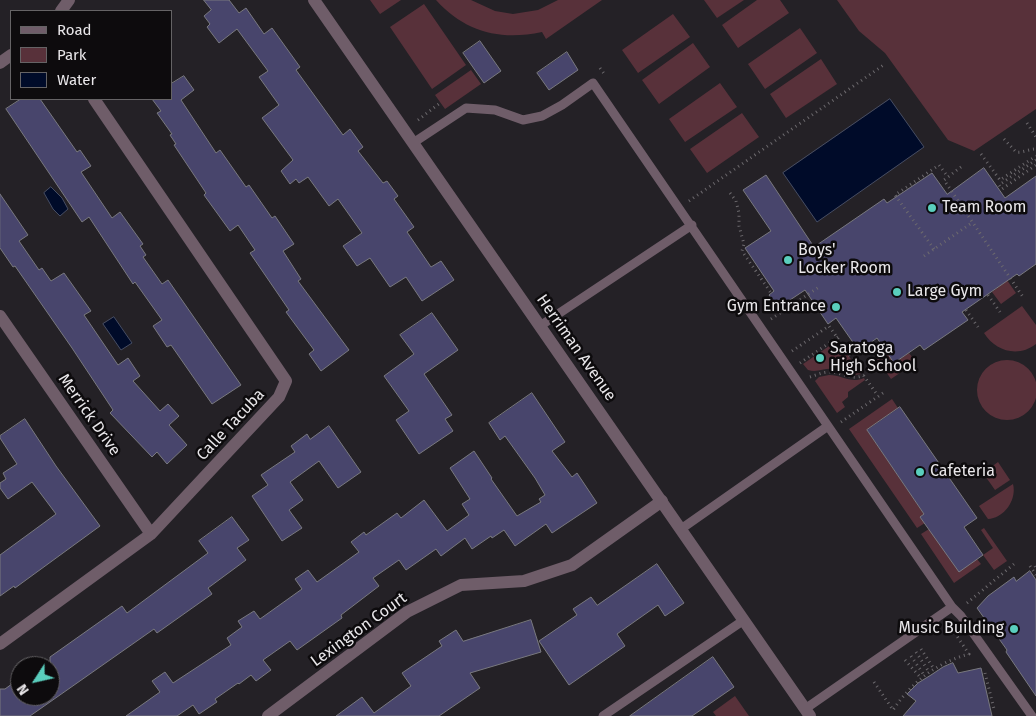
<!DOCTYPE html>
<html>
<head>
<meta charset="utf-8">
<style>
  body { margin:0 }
  #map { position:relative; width:1036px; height:716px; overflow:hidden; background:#242126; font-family:"Fira Sans",sans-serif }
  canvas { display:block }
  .legend { position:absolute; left:10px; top:10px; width:162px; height:90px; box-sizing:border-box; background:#0d0b0d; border:1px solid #656365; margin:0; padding:6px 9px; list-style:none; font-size:15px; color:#e9e7ea }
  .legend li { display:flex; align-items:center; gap:10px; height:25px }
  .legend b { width:25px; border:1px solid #656365 }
  .north { position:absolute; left:10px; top:656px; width:50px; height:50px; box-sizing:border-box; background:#0d0b0d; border:1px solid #656365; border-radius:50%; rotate:235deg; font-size:14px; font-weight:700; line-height:20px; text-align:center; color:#e9e7ea }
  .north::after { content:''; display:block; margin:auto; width:18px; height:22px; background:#5acebd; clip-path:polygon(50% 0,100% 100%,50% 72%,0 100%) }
</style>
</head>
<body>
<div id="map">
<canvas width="1036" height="716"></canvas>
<ul class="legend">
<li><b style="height:6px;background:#6f5d69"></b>Road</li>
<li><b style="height:14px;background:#58313a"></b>Park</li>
<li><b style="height:14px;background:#000b29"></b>Water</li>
</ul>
<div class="north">N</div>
</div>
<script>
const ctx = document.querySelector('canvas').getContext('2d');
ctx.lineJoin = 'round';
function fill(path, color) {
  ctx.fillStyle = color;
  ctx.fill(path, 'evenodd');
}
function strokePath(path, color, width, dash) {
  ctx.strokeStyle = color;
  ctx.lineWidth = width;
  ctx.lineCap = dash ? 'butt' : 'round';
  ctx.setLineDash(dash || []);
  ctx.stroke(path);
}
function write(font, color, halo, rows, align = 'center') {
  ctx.font = font + ' "Fira Sans",sans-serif';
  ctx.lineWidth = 5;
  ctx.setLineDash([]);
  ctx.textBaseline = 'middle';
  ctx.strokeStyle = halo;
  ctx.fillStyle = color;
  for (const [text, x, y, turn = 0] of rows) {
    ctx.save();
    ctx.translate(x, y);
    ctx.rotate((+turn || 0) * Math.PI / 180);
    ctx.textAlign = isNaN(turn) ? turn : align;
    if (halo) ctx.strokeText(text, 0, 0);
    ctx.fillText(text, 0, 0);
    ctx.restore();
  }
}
fill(new Path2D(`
  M370,0H401L380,14Z
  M436,0H471L495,11L513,14L538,10L558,0H602L546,39L542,32C500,41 465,32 436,0Z
  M704,0H744L717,18Z
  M757,0H780L789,13L738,48L722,25Z
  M837,0H1036V109L974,151L948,140L885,53L859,31Z
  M424,4L466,65L432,89L390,27Z
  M673,14L690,37L638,73L622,50Z
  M800,28L817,53L765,89L748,64Z
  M693,43L710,67L659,104L642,80Z
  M821,59L837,84L786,118L770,94Z
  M471,70L481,84L445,109L435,95Z
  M720,83L737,107L685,142L669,119Z
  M742,113L759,137L707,173L690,149Z
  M972,230L1016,293L1001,304L992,292L1005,282Z
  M1022,306L1036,325V344C1018,358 995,351 984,333Z
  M838,340L861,374C851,377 843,370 833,369C824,368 817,373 808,370L803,364Z
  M885,349L894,363L909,353L916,362L891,379L875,356Z
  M977 390a30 30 0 1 1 60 0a30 30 0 1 1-60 0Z
  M829,375C842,375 851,384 864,378L865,380L848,392V397L842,402L845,407L837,413L815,381L819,377Z
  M892,399L898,408L867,430L924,514L920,517L925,523L917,528L849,429Z
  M998,462L1010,480L995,490L983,473Z
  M1013,484C1017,499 1005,518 988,519L979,506Z
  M984,528L1007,561L994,570L983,555L993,548L981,530Z
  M929,529L977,559L981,564L954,583L921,534Z
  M735,696L749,716H716L713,712Z`), '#58313a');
const water = new Path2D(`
  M890,99L924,147L817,222L783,173Z
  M51,187L62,198L68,209L60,216L53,209L44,193Z
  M114,317L132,343L121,350L103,324Z`);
fill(water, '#000b29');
strokePath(water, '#464d63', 1);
const building = new Path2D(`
  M204,0H229L239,13L246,8L264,34L272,28L300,67L296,70L343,135L350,129L363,147L358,151L383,183L387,181L398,196L394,199L414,227L407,232L431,267L441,261L454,280L422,301L406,277L390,287L370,258L357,266L343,246L362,233L338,199L329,206L308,177L299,183L296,179L290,184L281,171L293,160L262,118L279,105L259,77L268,71L237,29L219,43L207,27L210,24L204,16L211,10Z
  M480,41L501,71L484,83L463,53Z
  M567,52L578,70L549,90L537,73Z
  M184,76L194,90L181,100L216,153L220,150L246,187L249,185L272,218L275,216L294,244L283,251L301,279L298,281L349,350L321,371L309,354L314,350L286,312L289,310L250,253L255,250L238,225L230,231L204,195L206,193L174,145L176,144L170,135L172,134L157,113L161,111L152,99H171V84Z
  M21,99H40L77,152L80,150L91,166L81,172L112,218L120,212L143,244L140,246L146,255L143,257L162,284L168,280L241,385L212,404L171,345L167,347L153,326L162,320L135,282L133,284L89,217L82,222L6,109Z
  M984,168L1005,198L1036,176V264L1019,276L1017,274L962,312L968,320L924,350L920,345L894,363L877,338L859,351L836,318L828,324L805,290L778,308L769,295L774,291L745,248L771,231L743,190L766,175L814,247L884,199L887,203L932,173L947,194Z
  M0,194L28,235L19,241L39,270L42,268L51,281L64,273L91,311L84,315L118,365L128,358L140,376L133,381L160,411L168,404L179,416L169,425L187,445L167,464L157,452L152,457L110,413L113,410L72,348L15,266L13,267L0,248Z
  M432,313L458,350L424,374L452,415L445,419L453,431L419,454L396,420L409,411L384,376L414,354L400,335Z
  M532,393L565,442L552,451L572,477L577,473L597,503L552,533L546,524L515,546L504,530L492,538L491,536L472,549L465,538L441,556L436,549L406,570L399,560L373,578L379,586L341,615L342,618L297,650L290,641L263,660L271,670L256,681L251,675L239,684L238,683L215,699L217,702L199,714L193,705L177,716H126L160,692L152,681L165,672L173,683L231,645L227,638L242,627L238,621L254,611L260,619L302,589L295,579L308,570L317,582L359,552L351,542L364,532L366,535L397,513L401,518L424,500L447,531L469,515L462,504L470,499L450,468L474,451L492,478L491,479L517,516L541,502L539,499L545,495L535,478L505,436L500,440L489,423Z
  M900,407L977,518L964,527L983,555L959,572L920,517L924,514L867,430Z
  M25,419L56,466L100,526L15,588L14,586L0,596V555L56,514L32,482L8,499L0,488V483L6,479L3,473L17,464L0,438V436Z
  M329,426L361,472L338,488L319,461L290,482L303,500L289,510L302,528L282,541L252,496L268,485L261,475L295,452L291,446L307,434L310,439Z
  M232,517L249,540L237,548L246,560L208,588L212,594L157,633L154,629L30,716H0V689H5L20,678V696H50V657L122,606L127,613L208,553L199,541Z
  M657,564L684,603L665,616L658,605L617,634L625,646L569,685L539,641L577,615L573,609L591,597L597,605Z
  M1030,571L1036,580V696L1006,652L1007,650L977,608L988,596L1014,577L1016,581Z
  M531,620L541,652L470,673L480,688L439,716H336L362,697L374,713L411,686L402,673L442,646L439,641L456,630L463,641Z
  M713,657L734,687L692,716H630Z
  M953,663L958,673L981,668L992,716H903L916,701L907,694L918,683L931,675L943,667Z`);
fill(building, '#48456c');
strokePath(building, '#79797f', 1);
strokePath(new Path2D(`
  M600,68L605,75
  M418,120L440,103
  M1027,123L1036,137
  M1004,139L1016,152C1023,153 1029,149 1036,149
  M981,154L1000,180L1036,156
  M1036,160L999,185L1002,189L1036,165
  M961,167L944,180L1023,297
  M730,193L736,201L739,213V226L744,244L742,251L771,293
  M689,201L885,64
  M934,249L895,195L939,165L948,177
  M924,256L973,222
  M988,295L1000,312
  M966,310L978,327
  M771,319L819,287
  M792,351L829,326L878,396
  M800,363L838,337
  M810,377C819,374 828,370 837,373C847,375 854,380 864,375
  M841,422L886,391
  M1030,566L1036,575
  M1035,566L1036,568
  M967,603L1014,564
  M921,649L934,669
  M916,652L929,672
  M911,656L924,675
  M905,660L921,678
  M985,673L994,709
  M874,682L893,710C912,682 936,663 969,654L952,629`), '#6d6a6e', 3, [1, 4]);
strokePath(new Path2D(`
  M413,143L466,108L495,110L523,120L542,116L562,105L593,83L952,607L961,616L1032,716
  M540,326L692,225
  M681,529L828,426
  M805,709L952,607
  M603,716L744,620`), '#6f5d69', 9);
strokePath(new Path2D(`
  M61,11L69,0
  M0,63L11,55
  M0,316L151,534
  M0,644L151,534L279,397L286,381L94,99
  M268,716L407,612L461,585L524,581L572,565L662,501`), '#6f5d69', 12);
strokePath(new Path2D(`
  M314,0L810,716`), '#6f5d69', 12);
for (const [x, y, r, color] of [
  [932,208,5,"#5acebd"],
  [788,260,5,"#5acebd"],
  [897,292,5,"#5acebd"],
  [836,307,5,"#5acebd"],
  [820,358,5,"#5acebd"],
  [920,472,5,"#5acebd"],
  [1014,629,5,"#5acebd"]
]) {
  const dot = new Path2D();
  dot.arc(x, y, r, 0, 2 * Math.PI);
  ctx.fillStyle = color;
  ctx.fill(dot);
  strokePath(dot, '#0d0b0d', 2);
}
write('16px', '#e9e7ea', '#0d0b0d', [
  ["Team Room",942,208],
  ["Boys'",798,251],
  ["Locker Room",798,269],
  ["Large Gym",907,292],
  ["Gym Entrance",826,307,"right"],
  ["Saratoga",830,349],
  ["High School",830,367],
  ["Cafeteria",930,472],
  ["Music Building",1004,629,"right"]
], 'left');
write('16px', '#e9e7ea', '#0d0b0d', [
  ["Herriman Avenue",576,348,55],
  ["Merrick Drive",89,415,55],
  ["Calle Tacuba",231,425,-47],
  ["Lexington Court",359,630,-36]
]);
</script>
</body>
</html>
